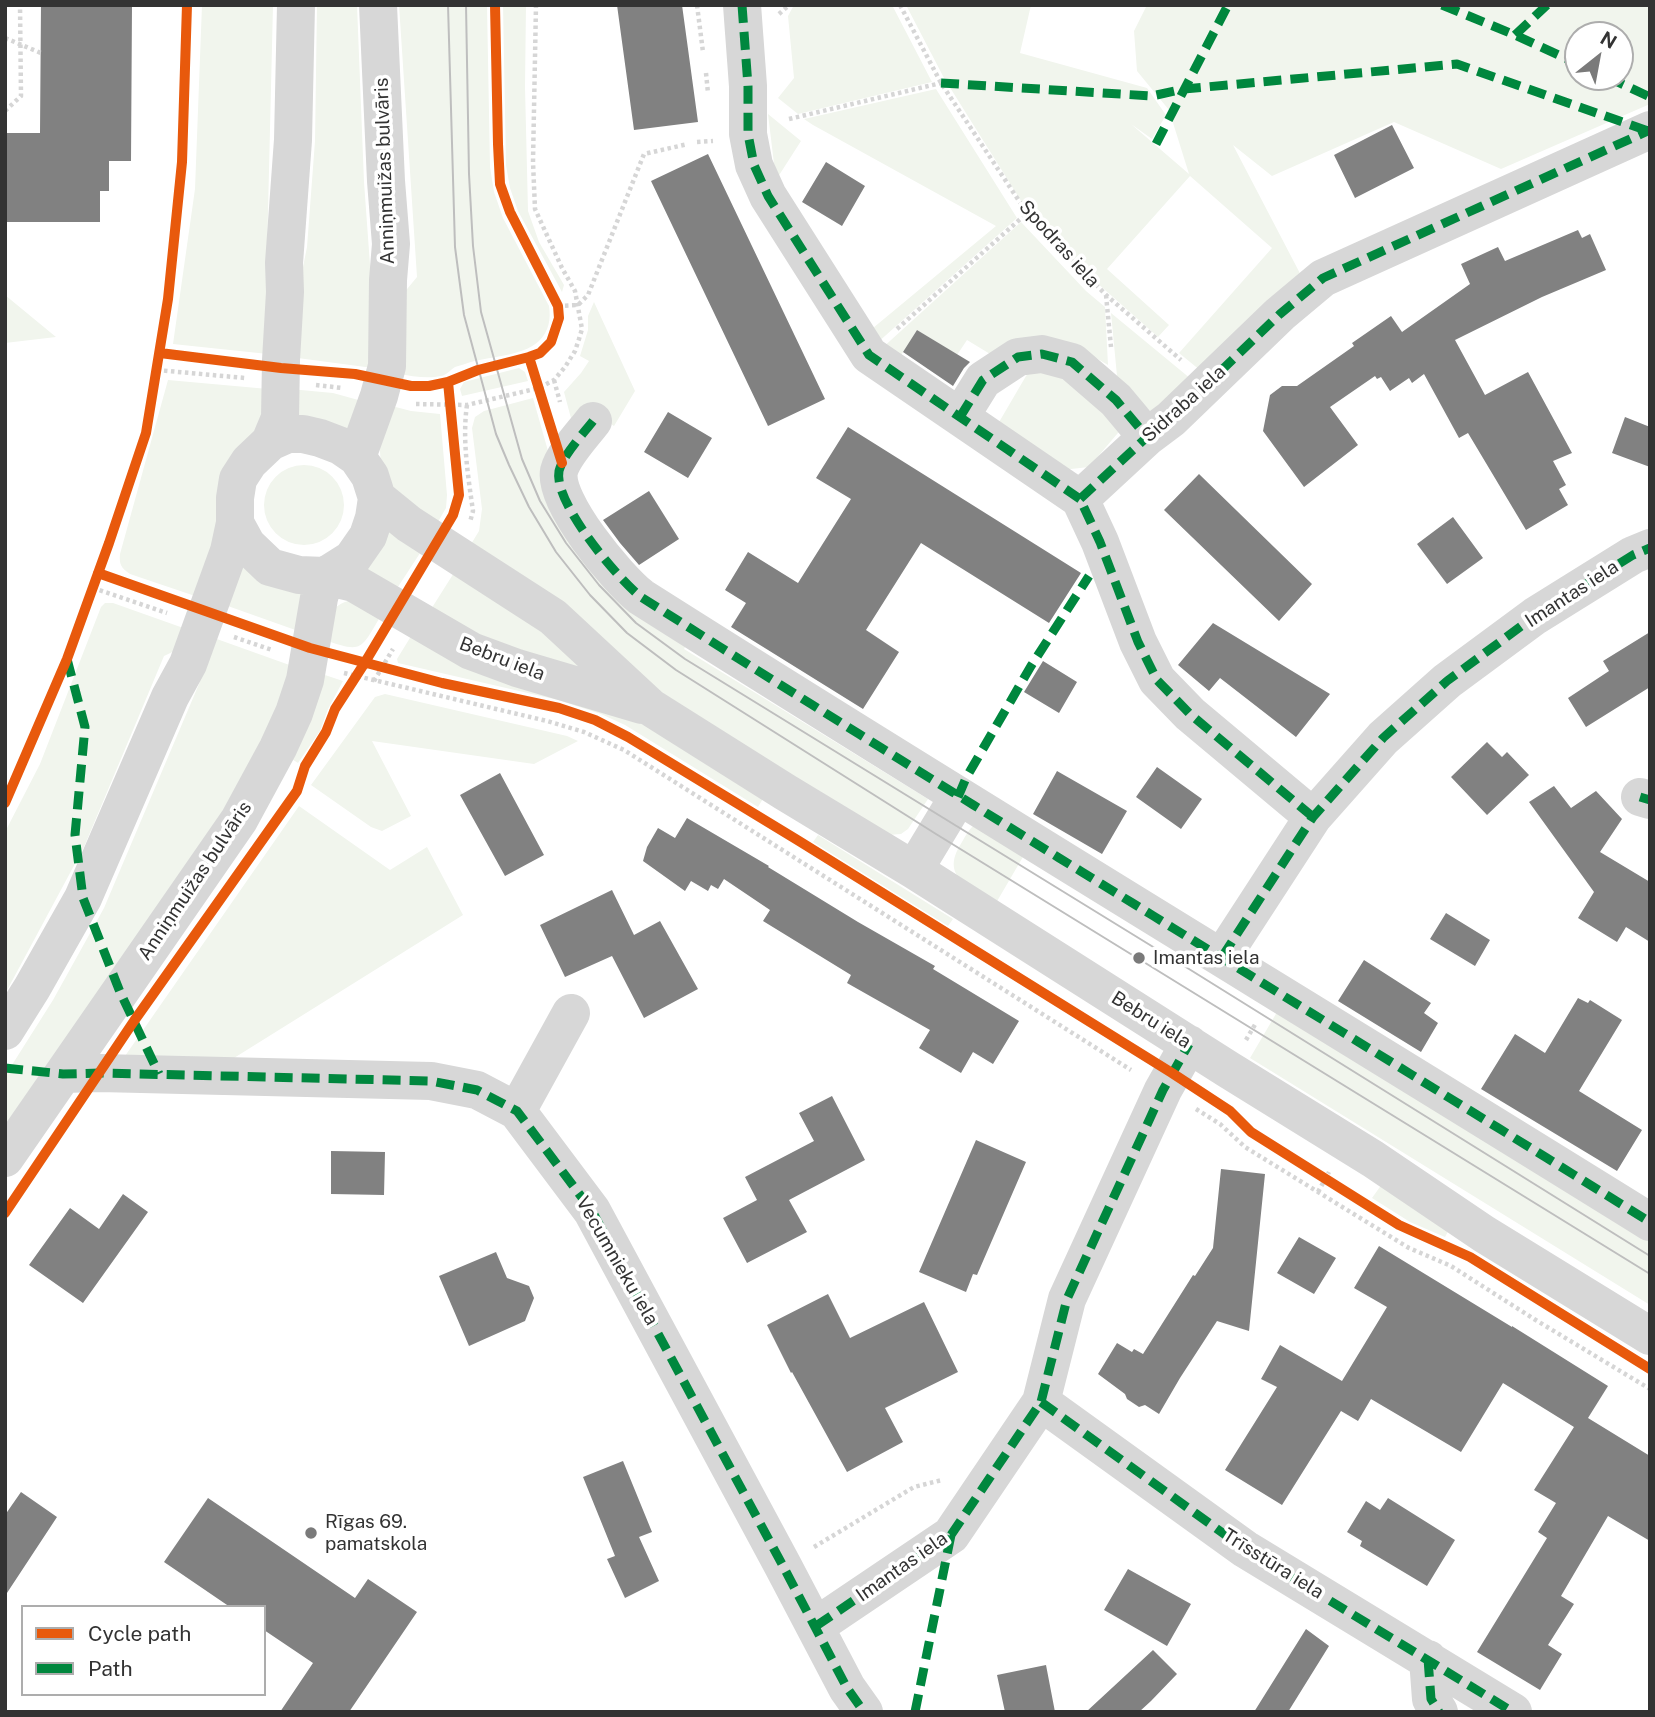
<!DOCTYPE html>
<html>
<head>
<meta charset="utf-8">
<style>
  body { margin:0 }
  #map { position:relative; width:1655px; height:1717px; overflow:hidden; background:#fff; font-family:"Public Sans",sans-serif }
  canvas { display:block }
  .frame { position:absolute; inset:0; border:7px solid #333; pointer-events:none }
  .legend { position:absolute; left:21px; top:1605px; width:245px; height:91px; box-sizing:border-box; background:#fff; border:2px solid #adadad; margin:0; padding:9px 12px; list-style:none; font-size:21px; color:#333 }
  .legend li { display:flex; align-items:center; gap:14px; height:35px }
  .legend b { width:35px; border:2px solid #adadad }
  .north { position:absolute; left:1564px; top:21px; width:70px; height:70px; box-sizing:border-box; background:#fff; border:2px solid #adadad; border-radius:50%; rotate:31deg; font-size:19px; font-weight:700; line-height:28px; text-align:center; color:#333 }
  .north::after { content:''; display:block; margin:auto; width:24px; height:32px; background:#7a7a7a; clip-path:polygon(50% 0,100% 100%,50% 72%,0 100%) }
</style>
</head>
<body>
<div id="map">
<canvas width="1655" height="1717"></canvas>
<div class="frame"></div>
<ul class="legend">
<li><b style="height:9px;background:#e8590c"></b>Cycle path</li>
<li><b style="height:9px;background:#00873e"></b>Path</li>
</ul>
<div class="north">N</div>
</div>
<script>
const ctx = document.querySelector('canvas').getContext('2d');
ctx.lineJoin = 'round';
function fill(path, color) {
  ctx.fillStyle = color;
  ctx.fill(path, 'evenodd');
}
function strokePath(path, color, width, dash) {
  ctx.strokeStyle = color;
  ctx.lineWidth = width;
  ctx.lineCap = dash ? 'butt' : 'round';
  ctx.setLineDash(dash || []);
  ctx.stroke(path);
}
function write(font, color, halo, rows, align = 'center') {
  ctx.font = font + ' "Public Sans",sans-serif';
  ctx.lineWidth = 7;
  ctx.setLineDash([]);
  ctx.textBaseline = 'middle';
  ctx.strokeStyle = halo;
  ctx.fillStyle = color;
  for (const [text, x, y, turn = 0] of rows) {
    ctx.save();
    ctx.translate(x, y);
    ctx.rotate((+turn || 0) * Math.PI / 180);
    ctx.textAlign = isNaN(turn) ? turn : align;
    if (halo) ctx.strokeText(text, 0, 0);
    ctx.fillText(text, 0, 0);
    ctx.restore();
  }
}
fill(new Path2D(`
  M202,5H273L267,253L268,354L173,344L195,189Z
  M317,5H357L364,182L375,334L373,368L290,357L298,292L307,247L315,141Z
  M399,5H487L490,167L494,192L503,218L549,306C551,319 549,331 539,341C522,357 487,356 465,364C462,365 458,366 455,367C450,370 447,375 441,376C427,379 412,376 398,374V300L417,277Z
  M503,5H526L525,87L528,211L539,242L564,285L562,292L518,211L510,188L506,165Z
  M794,5H892L932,82L798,114L778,98L794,78L788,16Z
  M906,5H1031L1020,53L1147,88L1166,115L1152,139L1131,124L1189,174L1169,110L1137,71L1134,31L1147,5H1650V104L1501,169L1394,122L1272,176L1233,145L1305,283L1201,371L1179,353L1272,248L1190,176L1107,269L1169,325L1158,337L1096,282L1028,212L944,78ZM1578,35H1620V77H1578Z
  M936,89L1017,218L876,344L867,333L996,226L813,125L804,119Z
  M768,114L801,141L776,180Z
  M1021,222L1086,291L1105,307L1108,365L1079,348L995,357L967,340L957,355L917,330L900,357L880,350Z
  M5,295L56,337L5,343Z
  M594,302L635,391L614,426L592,411L572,422L564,392L581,373L589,361L580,356L588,330V316Z
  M1111,313L1191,379L1152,413L1117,376Z
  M1039,362L1061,366L1123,427L1089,467L1062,470L995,429L1026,376Z
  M519,368L525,372L528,381L462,396L460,389L464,382Z
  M168,380L268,389L264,412L198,597L130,574C121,568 119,564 120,554Z
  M290,389L333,393L362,401L347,433L293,419Z
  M533,398L550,458L690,639L684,649L928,799L908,829L901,834L888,835L681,707L468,549L479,531L482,509L472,428L475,417L484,411Z
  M388,405L411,411L440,414L447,495L446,508L435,527L392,492L381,465L379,439Z
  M264 505a40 40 0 1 1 80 0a40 40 0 1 1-80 0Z
  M386,526L424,547L394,593L362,568Z
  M238,564L304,589L301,632L225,605Z
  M457,568L604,674L503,651L428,614Z
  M348,601L382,614C360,650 364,654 322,639C328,620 327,608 348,601Z
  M105,603H113L189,630L183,647L164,656L84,847L5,994V832L40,764L101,607Z
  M413,633L587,698L646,726L764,797L758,807L625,725L601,714L558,700L398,663L397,659Z
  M214,638L295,667L289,690L225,811L5,1125V1076L53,1000L104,908L199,684Z
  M316,672L343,681L328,709L320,731L298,763L290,758Z
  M385,694L567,736L578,741L534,764L372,741L411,816L382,831L371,827L311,785L375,697Z
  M299,806L390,870L427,847L463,915L226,1063L125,1056Z
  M975,824L1027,850L996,903C973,888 941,879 959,847C964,839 968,830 975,824Z
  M818,835L953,919L948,926L813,842Z
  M1280,1007L1650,1235V1305L1250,1058Z
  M1382,1184L1451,1226L1445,1237L1410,1222L1372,1198Z`), '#f1f5ed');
fill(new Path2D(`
  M41,5H132L131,161H109V191H100V222H5V133H40Z
  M617,5H682L698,122L634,130Z
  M1392,125L1414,168L1355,198L1334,155Z
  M708,154L825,399L768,426L651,181Z
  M826,162L865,186L842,226L802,202Z
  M1578,230L1582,238L1590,234L1606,270L1542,297L1455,340L1485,395L1528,372L1572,453L1553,461L1566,485L1559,489L1568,505L1526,530L1468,433L1459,438L1424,374L1412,383L1409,378L1390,391L1381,377L1377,379L1375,376L1330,407L1358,445L1304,487L1263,431L1270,395L1282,386H1297L1354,346L1352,343L1391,316L1402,332L1470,284L1461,264L1498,247L1505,261Z
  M917,330L970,362L964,368L953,386L903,352Z
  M668,412L712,438L688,478L644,452Z
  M1625,417L1650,427V467L1612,453Z
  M848,427L1081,573L1049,623L921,543L866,630L899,652L863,709L731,627L746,603L725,590L748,552L798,583L851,499L816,478Z
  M1199,474L1312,584L1279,621L1164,510Z
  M649,491L679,539L639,565L620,543L603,520Z
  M1453,517L1483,558L1447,584L1417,544Z
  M1213,623L1330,694L1296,737L1220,678L1209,691L1178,665Z
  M1650,632V687L1586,727L1568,698L1609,671L1603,661Z
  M1043,661L1077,682L1059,713L1024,692Z
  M1487,742L1502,757L1507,752L1529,775L1487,815L1451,777Z
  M1157,767L1202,799L1181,829L1136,797Z
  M1057,771L1127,811L1102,854L1033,814Z
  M500,773L544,855L505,876L460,795Z
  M1554,786L1571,808L1596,791L1622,819L1600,852L1650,882V942L1626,927L1617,942L1578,918L1594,892L1529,802Z
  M687,818L769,866L768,867L858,922L935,966L933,969L1019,1021L993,1064L973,1052L961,1073L919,1048L930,1030L847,983L851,975L763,921L770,910L724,879L718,889L711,885L708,891L691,881L685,891L643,861L647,847L658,828L675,838Z
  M612,890L634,935L660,921L698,989L644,1018L612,956L565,977L540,925Z
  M1446,913L1490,940L1475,966L1430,939Z
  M1364,960L1431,1003L1424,1013L1438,1023L1421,1052L1338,1001Z
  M1578,998L1588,1003L1590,1000L1622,1020L1579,1091L1642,1130L1617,1171L1481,1089L1515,1034L1545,1053Z
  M832,1096L865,1160L789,1200L807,1232L747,1263L723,1218L757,1200L745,1177L814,1141L799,1113Z
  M976,1140L1026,1162L977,1275L973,1274L966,1292L919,1272Z
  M331,1151L385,1152L384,1195L331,1194Z
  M1221,1169L1265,1174L1249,1331L1217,1321L1180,1378L1159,1414L1145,1405L1139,1407L1127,1399L1125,1394L1098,1374L1117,1343L1132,1352L1134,1349L1143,1354L1193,1275L1195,1276L1213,1248Z
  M123,1194L148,1212L83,1303L29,1265L70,1208L99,1229Z
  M1299,1237L1336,1258L1314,1294L1277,1273Z
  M1379,1246L1512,1327V1326L1608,1386L1588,1418L1650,1456V1541L1608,1516L1561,1596L1574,1604L1548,1645L1562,1654L1540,1690L1477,1652L1547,1538L1538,1532L1556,1503L1534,1490L1574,1427L1503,1383L1461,1452L1371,1399L1358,1421L1341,1411L1282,1505L1225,1470L1277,1387L1261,1379L1280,1345L1342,1381L1387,1307L1354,1288Z
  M496,1252L507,1278L529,1286L534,1298L525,1321L469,1346L439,1276Z
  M828,1294L850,1338L924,1302L958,1372L885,1408L903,1442L847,1472L792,1372L791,1373L767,1325Z
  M623,1461L652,1532L639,1537L659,1581L625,1598L607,1559L615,1556L583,1477Z
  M21,1492L57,1517L5,1596V1515Z
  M208,1498L355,1598L368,1579L417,1612L349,1712H280L313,1663L264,1630V1607H230L164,1562Z
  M1388,1498L1455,1540L1427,1586L1360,1546L1362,1541L1347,1532L1366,1501L1380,1510Z
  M1128,1569L1191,1604L1167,1646L1104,1610Z
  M1306,1629L1329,1646L1288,1712H1254Z
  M1153,1650L1177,1674L1151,1701L1139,1712H1086Z
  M1046,1665L1055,1712H1005L997,1675Z`), '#818181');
strokePath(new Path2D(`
  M697,5L703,52
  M900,5L941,83L1027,213L1106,295L1181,360
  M779,14L789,5
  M5,38L41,53
  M706,73L708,93
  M5,111L21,96L20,5
  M789,119L941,83
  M697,142L713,141
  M1106,295L1111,347
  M558,306L578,305L588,295L644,154L688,144
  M897,329L1027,213
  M157,370L245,378
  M554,380L560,402
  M316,385L342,388
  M416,404L467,405L539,388L554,380L565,367L575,351L579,339L582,329L575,291L562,268L535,209L533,162L536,5
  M467,405C462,439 468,476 473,511L470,522
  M93,588L167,613
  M234,637L272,650
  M344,673L547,721L584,732L624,750L1131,1070
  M374,681L393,649
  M1246,1040L1256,1023
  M1196,1109L1220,1124L1245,1147L1344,1208L1409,1248L1451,1266L1534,1319L1650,1389
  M1318,1192L1329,1172
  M814,1547L914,1487L942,1480`), '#d6d6d6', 4.5, [3.5, 3.5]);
strokePath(new Path2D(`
  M742,5L748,86V134L754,165L768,196L869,355L1080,499
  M960,417L983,380L1018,357L1042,354L1072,362L1116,400L1147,437
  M593,421C583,434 563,455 559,471C553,502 617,578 641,597C975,809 1314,1013 1650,1222
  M270,442L280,418L281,360L285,292L284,263L293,140L296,5
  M357,457L379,396L387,366L388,280L391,244L386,181L378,5
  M377,498L409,524L553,617L650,707L785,792L914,870L1229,1070L1373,1159L1484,1234L1650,1336
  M325,576L354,583L471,651L517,668L642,705
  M1640,797L1650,800
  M1313,817L1190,714L1157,680L1138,642L1100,542L1080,499L1147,437L1171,419L1280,314L1323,278L1650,130
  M914,870L958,797
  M1222,957L1313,817L1383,738L1447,681L1535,616L1633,555L1650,548
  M5,1031L32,988L83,898L170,697L188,664L229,551L235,523V498L238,479L249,462L270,442L288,434H303L320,438L341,446L357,457L370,476L377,498L374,518L368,536L352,559L325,576L299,575L270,567L247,545L235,523
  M63,1074L100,1073L431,1081L477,1090L517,1111L592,1211L783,1566L847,1688L864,1712
  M517,1111L571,1013
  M5,1158L239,820L278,748L294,713L305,680L319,598L325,576
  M1041,1402L1245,1549L1513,1712
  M816,1626L951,1535L1041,1402L1067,1299L1163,1090L1189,1044
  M1428,1659L1431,1699L1439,1712`), '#d7d7d7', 38);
strokePath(new Path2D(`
  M448,5L455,247L464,315L496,434L509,465L529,507L556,552L590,595L627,633L676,670L936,834L1650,1274
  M466,5L469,174L473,246L481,312L522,459L540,501L566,543L599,585L636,623L685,659L1189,969L1650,1256`), '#bebebe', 2);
strokePath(new Path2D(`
  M742,5L748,86V134L754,165L768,196L869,355L1080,499
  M1442,5L1515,35L1578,64
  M1515,35L1547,5
  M1607,77L1650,97
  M941,83L1152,96L1184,89L1457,64L1648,131
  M1156,144L1228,5
  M960,417L983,380L1018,357L1042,354L1072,362L1116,400L1147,437
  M593,421C583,434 563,455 559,471C553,502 617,578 641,597C975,809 1314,1013 1650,1222
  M67,659L85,727L75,835L83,898L120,992L159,1074
  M958,797L966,778L1031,666L1089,576
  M1640,797L1650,800
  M1313,817L1190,714L1157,680L1138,642L1100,542L1080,499L1147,437L1171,419L1280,314L1323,278L1650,130
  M1222,957L1313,817L1383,738L1447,681L1535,616L1633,555L1650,548
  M5,1068L63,1074L100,1073L431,1081L477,1090L517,1111L592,1211L783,1566L847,1688L864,1712
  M1041,1402L1245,1549L1513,1712
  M816,1626L951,1535L1041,1402L1067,1299L1163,1090L1189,1044
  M1428,1659L1431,1699L1439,1712
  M915,1712L951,1535`), '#00873e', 9, [18, 9]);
strokePath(new Path2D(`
  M160,353L281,368L355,374L411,386H429L448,382L478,370L529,357L540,353L551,342L559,318L558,306L510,212L500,184L498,144L495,5
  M529,357L562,463
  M98,573L310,648L442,683L559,708L595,720L628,737L799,841L1172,1073L1230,1111L1251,1132L1399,1225L1470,1257L1650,1369
  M5,803L67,659L109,543L146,433L168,299L182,162L187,5
  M5,1213L134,1021L297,791L305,766L326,732L335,709L364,664L453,515L459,495L448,382`), '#e8590c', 10);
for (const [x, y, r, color] of [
  [1139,958,7,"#7a7a7a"],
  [311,1533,7,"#7a7a7a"]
]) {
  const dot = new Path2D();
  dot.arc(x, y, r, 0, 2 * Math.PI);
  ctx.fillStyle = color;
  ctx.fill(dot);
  strokePath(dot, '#fff', 2.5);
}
write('19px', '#333', '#fff', [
  ["Anniņmuižas bulvāris",385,171,-92],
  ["Spodras iela",1059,244,48],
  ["Sidraba iela",1184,404,-42],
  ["Imantas iela",1572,594,-33],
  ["Bebru iela",502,659,21],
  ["Anniņmuižas bulvāris",195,881,-56],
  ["Bebru iela",1151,1020,32],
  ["Vecumnieku iela",617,1261,60],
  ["Trīsstūra iela",1273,1564,32],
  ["Imantas iela",902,1567,-35]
]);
write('19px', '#333', '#fff', [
  ["Imantas iela",1153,958],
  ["Rīgas 69.",325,1522],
  ["pamatskola",325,1544]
], 'left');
</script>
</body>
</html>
